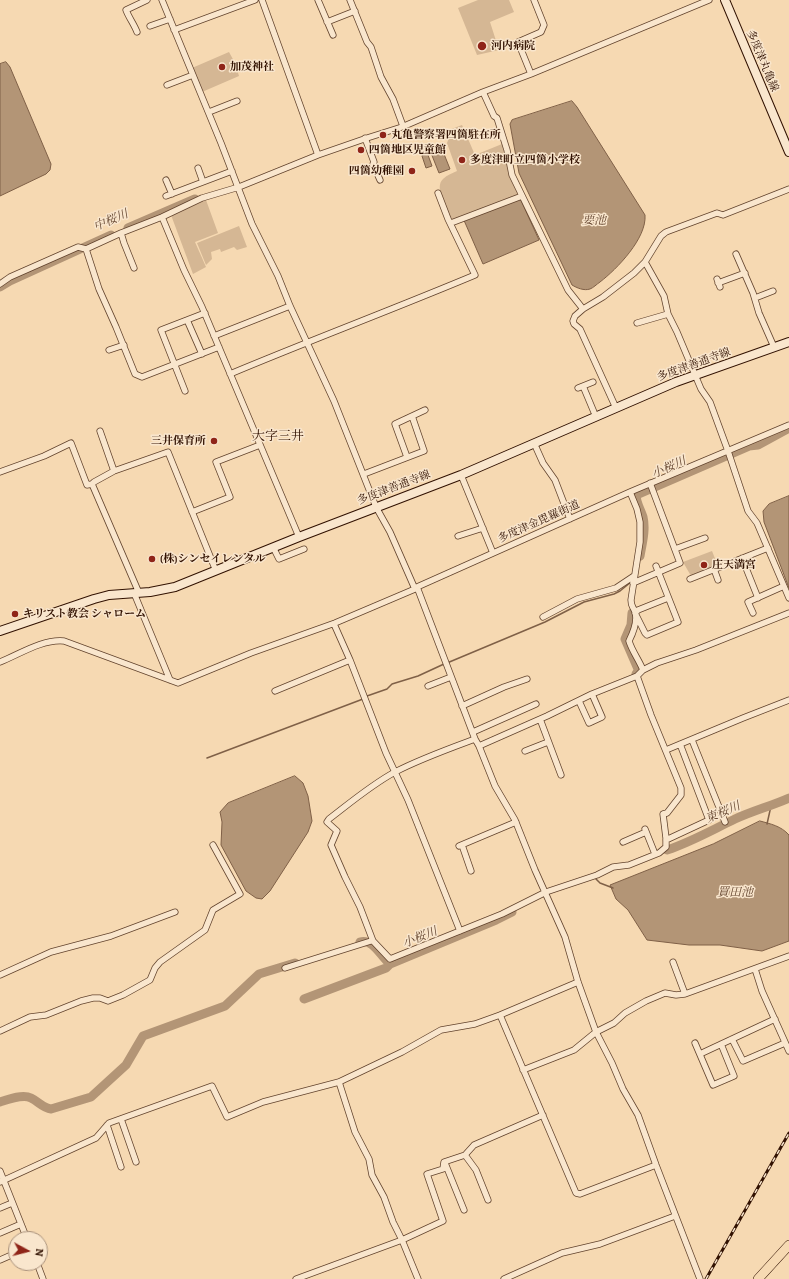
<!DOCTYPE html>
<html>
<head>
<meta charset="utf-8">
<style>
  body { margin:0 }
  #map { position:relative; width:789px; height:1279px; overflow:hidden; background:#f6d9b2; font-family:Alegreya,serif }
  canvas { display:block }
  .north { position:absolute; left:8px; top:1231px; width:40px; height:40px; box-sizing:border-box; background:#f9e6cd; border:1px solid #a9917b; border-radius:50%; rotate:97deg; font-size:11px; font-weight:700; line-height:16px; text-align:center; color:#311101 }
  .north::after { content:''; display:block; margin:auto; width:14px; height:18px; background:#8f2418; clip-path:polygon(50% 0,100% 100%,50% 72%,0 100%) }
</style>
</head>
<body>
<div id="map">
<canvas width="789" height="1279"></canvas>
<div class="north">N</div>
</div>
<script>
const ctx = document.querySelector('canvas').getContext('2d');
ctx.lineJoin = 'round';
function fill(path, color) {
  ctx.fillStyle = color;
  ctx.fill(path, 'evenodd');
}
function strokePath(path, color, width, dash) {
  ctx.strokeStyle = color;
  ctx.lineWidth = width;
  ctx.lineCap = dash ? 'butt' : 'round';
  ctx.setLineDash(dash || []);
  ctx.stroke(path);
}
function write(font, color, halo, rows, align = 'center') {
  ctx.font = font + ' Alegreya,"Noto Serif JP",serif';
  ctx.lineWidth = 3;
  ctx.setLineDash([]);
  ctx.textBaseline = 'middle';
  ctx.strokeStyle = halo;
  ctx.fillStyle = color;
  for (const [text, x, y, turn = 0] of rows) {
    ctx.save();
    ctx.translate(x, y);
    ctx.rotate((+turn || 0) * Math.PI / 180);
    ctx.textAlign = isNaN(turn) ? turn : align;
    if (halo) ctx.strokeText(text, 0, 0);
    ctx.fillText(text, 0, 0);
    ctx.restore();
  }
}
fill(new Path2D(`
  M478,0H509L514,12L490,22L499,50L477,55L458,8Z
  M229,52L235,63L239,76L202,92L192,68Z
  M462,125L475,155L502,144L509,176L518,195L454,220L450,218C446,208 434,187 443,179C447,175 453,173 457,171L447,143L450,135L449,130Z
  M206,200L218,233L195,242L206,267L193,274L171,215Z
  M239,226L247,247L237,250L234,247L221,252L220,249L211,252L212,259L206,265L197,243Z
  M712,551L718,566L691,576L683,562Z`), '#d5b794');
const water = new Path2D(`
  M6,62L10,67L51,164L50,170L46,174L0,196V64Z
  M572,101L577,107L645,215C647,238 617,269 600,282C597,284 593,288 590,289C584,291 577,288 572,285L519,173L510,124L512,120Z
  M442,149L450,169L439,173L431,153Z
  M428,155L432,166L426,168L422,156Z
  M519,196L539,240L483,264L463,218Z
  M789,496V588L764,522L763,511L769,504Z
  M295,776L303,783L308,796L312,821L308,832L270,891L262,899L256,898L246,891L221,845L222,822L220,812L228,803Z
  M760,821C771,824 781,826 789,835V941L762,951L720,945H689L647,940L628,910L616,899L610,885L713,844Z`);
fill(water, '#b39576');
strokePath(water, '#7f6047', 1);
strokePath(new Path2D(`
  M447,663L545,622L584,602L614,594L620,591L631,582
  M207,758L363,699L367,696L387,689L392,684L418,676L444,664
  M767,824L771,806
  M595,878L600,883L613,888`), '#7f6047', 1.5);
strokePath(new Path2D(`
  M128,228L195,199
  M0,287L10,281L111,235
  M640,556C642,544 646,530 643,517C641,510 636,503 636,495L749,446L758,445L789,428
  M632,613L631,625L625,639L638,669V671L636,674
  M667,850C691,842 712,830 735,819C752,811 771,806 789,798
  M360,942C373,938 381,957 390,964
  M304,999L386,968L390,964L496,920L512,912
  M0,1102C9,1099 23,1094 31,1098C39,1102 43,1108 51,1109L91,1097L126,1065L143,1036L225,1006L259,974L295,963`), '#b39576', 9);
const minor = new Path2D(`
  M162,0L221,143L252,224L278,276L290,306L334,401L376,507L390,532L415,589
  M262,0L318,155
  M318,0L333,35
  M350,0L367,42L371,47L381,77L393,99L403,126
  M327,22L355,11
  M150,26L170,19
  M174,30L255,0
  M137,32C134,24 129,18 126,10L147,0
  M531,74L518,42L541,32L544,25L534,0
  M167,85L193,75
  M483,92L494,116L497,118L507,150L512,175L568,290L583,309
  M209,112L237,101
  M365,138L374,162L373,164L380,180
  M198,168L203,182
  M166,180L172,194
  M166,196L232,171
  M162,217L184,270L202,307L299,537
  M451,223L522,196
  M121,233L124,243L134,268
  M86,249L99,289L116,327L135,374L142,377L219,347
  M736,254L753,293L759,313L774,347
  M645,262L664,296L668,314L677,332L701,389L710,402L728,451L748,511L757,523L789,598
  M717,279L720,287
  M718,283L745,273
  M0,284L10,277L78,247L86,249L121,233L162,217L202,198L239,187L318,155L367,138L402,127L483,92L531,74L709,0
  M755,298L773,291
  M187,320L202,354
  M637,323L668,314
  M214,336L290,306
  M109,350L124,345
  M230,374C311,340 394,309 475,275L448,219L438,193
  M583,386L596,417
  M578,388L593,382
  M185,391L161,330L205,313
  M616,408L580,329L574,324L573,321L575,316L583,309L603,297L634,273L645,262L661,236L666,232L717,213L723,215L789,189
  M100,431L114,471
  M534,443L543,463L555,480L570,519
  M407,457L395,424L425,410
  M0,472L44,456L71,443L87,485L92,484L139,593
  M364,474L424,451L412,416
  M461,475L493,553
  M92,484L94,482L114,471L168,452L216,571
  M630,492L637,509L640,522V542L631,600C631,607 633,606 635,612C638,621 633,633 629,641C632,651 639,660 643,670
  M192,512L230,497L216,462L260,445
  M458,536L483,528
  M273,547L279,559L304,549
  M675,549L705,538
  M742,558L758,598
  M656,566L678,622L647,635L645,633L635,613L638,610L668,598
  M714,569L718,580
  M690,579L768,548
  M633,583L680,563L650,483
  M417,587L475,739L479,746L495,786L515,820L535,870L565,937L578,982L596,1032L612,1063L623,1089L638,1115L656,1165L700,1279
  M134,593L170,680
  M753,613L748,602L784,586
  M543,617L577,599L616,588L634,576
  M334,624L350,660L386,753L408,800L460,931
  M0,662C20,654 42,639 64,641L178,683L251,653L335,623L415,589L417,587L630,492L789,425
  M428,686L451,677
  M275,691L350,660
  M579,701L589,723L602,717L592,694
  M462,706L504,687L527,679
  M540,719L561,775
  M473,732L536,704
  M692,740L725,822
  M479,746L547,716L592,694L637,676L643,670L657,663L696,650L789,613
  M666,750L743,718L789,700
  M525,751L548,742
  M645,829L655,854
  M666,840L709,820L680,744
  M623,842L646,832
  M462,845L471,871
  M459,846L516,822
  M373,941L360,907L345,877L331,845L337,831L327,822L329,819C350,803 371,785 395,772C420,759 448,749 475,739
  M673,962L685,994
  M285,968L371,941H373L390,959L502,914L546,892L597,875L613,867L629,865L659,853L666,847V838L663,814L667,813L681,795V788L651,715L637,676
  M755,969L762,991L789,1051
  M0,975L51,952L111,936L175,912
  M500,1015L576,1193L580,1194L656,1165
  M0,1031L30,1017L46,1015L81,1001L93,998H100L108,1001L123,995L150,980L155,968L160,962L205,930L213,910L240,894L213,845
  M732,1039L743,1061L785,1043
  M695,1043L713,1085L734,1076L721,1044
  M700,1054L775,1019
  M523,1070L574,1050L596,1032L614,1023L625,1013L646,1001L665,993L676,995L685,994L789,956
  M339,1082L355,1132L369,1159L372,1175L384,1197L393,1222L402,1240L418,1279
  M121,1119L136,1162
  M107,1125L121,1167
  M465,1155L476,1170L488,1200
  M445,1163L464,1210
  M0,1171L27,1239
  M0,1182L96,1138L109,1123L212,1086L227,1117L263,1102L339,1082L402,1052L441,1030L475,1024L500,1015L578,982
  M0,1208L12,1203
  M0,1233L21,1224
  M0,1260L16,1253
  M37,1263L43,1279
  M296,1279L402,1240L443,1221L427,1174L443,1169L444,1162L465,1155L474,1145L543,1115
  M504,1279L562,1253L600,1244L675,1216`);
const secondary = new Path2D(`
  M725,0L789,152
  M0,631L94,599L109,595L150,592L175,587L299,537L461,475L676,382L789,342`);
const primary = new Path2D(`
  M758,1279L789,1245`);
strokePath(minor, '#62432d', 7);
strokePath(secondary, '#311101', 10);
strokePath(primary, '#311101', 10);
strokePath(minor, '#f9e6cd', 5.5);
strokePath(secondary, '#f9e6cd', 8);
strokePath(primary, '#f6d9b2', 9);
const rail = new Path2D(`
  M706,1279L789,1133`);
strokePath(rail, '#311101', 3);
strokePath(rail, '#f9e6cd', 1.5, [4.5]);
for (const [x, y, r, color] of [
  [482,46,5,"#8f2418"],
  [222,67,4,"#8f2418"],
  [383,135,4,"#8f2418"],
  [361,150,4,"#8f2418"],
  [462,160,4,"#8f2418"],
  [412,171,4,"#8f2418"],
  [214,441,4,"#8f2418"],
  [152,559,4,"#8f2418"],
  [704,565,4,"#8f2418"],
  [15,614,4,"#8f2418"]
]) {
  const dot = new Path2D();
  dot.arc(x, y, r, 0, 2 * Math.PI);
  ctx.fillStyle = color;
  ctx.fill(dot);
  strokePath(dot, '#f9e6cd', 1.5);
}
write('bold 11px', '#311101', '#f9e6cd', [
  ["河内病院",491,46],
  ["加茂神社",230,67],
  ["丸亀警察署四箇駐在所",391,135],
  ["四箇地区児童館",369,150],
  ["多度津町立四箇小学校",470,160],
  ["四箇幼稚園",404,171,"right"],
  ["三井保育所",206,441,"right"],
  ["(株)シンセイレンタル",160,559],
  ["庄天満宮",712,565],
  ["キリスト教会 シャローム",23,614]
], 'left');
write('11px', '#311101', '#f9e6cd', [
  ["多度津丸亀線",762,61,67],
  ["多度津善通寺線",694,365,-20],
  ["多度津善通寺線",394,488,-21],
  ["多度津金毘羅街道",539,522,-24]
]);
write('italic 12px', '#654630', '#f9e6cd', [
  ["中桜川",111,221,-23],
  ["要池",594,221],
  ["小桜川",669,468,-24],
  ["東桜川",723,813,-23],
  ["買田池",735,893],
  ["小桜川",420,938,-22]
]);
write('13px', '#311101', '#f9e6cd', [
  ["大字三井",278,437]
]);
</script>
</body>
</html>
